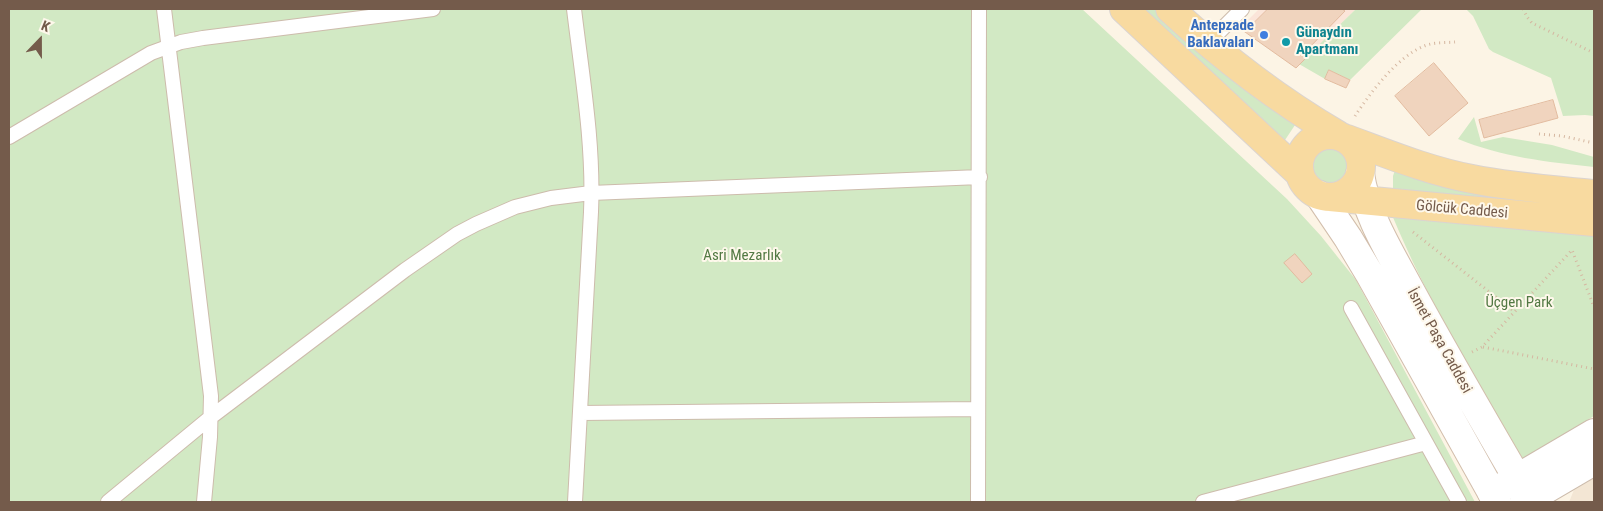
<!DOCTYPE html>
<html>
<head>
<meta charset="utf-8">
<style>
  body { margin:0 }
  #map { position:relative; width:1603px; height:511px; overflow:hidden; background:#fcf4e5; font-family:"Roboto Condensed",sans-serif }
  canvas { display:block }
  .frame { position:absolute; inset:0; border:10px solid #745b4b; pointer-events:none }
  .north { position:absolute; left:15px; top:15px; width:50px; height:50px; -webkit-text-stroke:4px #fef8eb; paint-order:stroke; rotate:22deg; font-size:14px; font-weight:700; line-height:20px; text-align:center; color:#745b4b }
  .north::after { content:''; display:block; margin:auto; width:18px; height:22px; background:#745b4b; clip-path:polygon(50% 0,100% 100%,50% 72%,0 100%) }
</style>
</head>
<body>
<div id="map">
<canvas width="1603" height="511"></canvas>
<div class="frame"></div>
<div class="north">K</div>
</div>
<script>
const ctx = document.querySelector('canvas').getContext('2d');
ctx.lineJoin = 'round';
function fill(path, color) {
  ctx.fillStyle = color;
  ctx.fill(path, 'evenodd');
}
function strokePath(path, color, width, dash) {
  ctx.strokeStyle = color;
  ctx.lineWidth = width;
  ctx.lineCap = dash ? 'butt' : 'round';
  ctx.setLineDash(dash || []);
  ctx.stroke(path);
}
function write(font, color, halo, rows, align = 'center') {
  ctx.font = font + ' "Roboto Condensed",sans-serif';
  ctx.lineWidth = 4;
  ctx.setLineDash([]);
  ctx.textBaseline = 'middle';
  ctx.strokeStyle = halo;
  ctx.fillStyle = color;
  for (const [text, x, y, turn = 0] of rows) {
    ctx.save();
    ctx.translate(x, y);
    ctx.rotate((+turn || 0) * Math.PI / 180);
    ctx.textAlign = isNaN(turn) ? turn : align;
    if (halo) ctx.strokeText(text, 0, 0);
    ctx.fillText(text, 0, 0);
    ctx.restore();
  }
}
fill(new Path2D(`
  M1594,478V502H1569L1574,490Z`), '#f3e6d4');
fill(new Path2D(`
  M1259,9H1356L1296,68L1240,28Z`), '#fbe5d9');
fill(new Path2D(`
  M9,9H1082L1287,199L1321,236L1356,280L1475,502H9Z
  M1137,9H1157L1186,35L1297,122L1283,143Z
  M1356,9H1422L1350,80L1329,70L1325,79L1299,64Z
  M1466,9H1594V116L1585,115L1563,116L1551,78L1493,52L1489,49L1473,16Z
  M1474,117L1481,142L1503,137L1552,145L1594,157V167C1547,162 1502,157 1458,139Z
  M1311 165a19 19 0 1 1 38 0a19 19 0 1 1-38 0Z
  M1395,170L1594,203V213L1393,191V176Z
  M1392,215L1594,234V416L1522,459C1476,379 1427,300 1392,215Z`), '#d2e9c4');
const building = new Path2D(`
  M1268,9H1342L1345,11L1304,53L1308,56L1296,68L1245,32Z
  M1434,63L1468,103L1429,136L1395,96Z
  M1329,70L1350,80L1346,88L1325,79Z
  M1553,100L1558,118L1484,138L1479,120Z
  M1295,254L1312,274L1302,283L1284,263Z`);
fill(building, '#f0d4be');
strokePath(building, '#e2bb9f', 1);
const lane = new Path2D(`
  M164,9L211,396L210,437L204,502
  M574,9C582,76 594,144 591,212L575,502
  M1209,42L1242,9
  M9,137L151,53L181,42L203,38L433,9
  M1351,308L1459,502
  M580,413L977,409
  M108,502L211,417L405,270L457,234L476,224L515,207L551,198L591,193L980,177
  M978,502L979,9
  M1203,502L1426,443`);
const street = new Path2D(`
  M1492,493L1594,433
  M1524,502L1594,461`);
const secondary = new Path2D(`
  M1360,174C1366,215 1390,252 1409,288C1448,360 1490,431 1531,502
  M1319,195L1348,238L1369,273L1497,502`);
const primary = new Path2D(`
  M1124,9L1298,172
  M1170,9C1221,56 1278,100 1338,135
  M1299 166a31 31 0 1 1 62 0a31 31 0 1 1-62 0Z
  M1347,139C1388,154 1429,171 1472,179C1512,187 1553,190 1594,194
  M1330,197L1594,222`);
strokePath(lane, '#cdbcac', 16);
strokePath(street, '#cdbcac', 30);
strokePath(secondary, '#d2beac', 30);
strokePath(primary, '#dbd4d0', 30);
strokePath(new Path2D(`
  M1523,9L1527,17L1532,23L1594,53
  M1355,116C1371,92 1397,57 1424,46C1434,42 1445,43 1455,42
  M1539,134L1562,136L1594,143
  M1413,232L1515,312
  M1483,347L1594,369
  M1472,352L1482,347L1572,250L1594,307`), '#d5b7a1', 3, [1, 4]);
strokePath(lane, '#fff', 14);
strokePath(street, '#fff', 28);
strokePath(secondary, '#fff', 28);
strokePath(primary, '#f8daa0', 28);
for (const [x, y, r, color] of [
  [1264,35,5,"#3f7fe0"],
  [1286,42,5,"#0f9aa8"]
]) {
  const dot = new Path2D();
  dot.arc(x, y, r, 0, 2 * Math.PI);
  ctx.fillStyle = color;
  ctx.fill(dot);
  strokePath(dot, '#fef8eb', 2);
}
write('bold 15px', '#366cbe', '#fef8eb', [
  ["Antepzade",1254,26],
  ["Baklavaları",1254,43]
], 'right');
write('bold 15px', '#0d838f', '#fef8eb', [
  ["Günaydın",1296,33],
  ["Apartmanı",1296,50]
], 'left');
write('15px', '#745b4b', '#fef8eb', [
  ["Gölcük Caddesi",1462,210,5],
  ["İsmet Paşa Caddesi",1439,341,61]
]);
write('15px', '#527943', '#fef8eb', [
  ["Asri Mezarlık",742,256],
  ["Üçgen Park",1519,303]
]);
</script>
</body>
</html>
